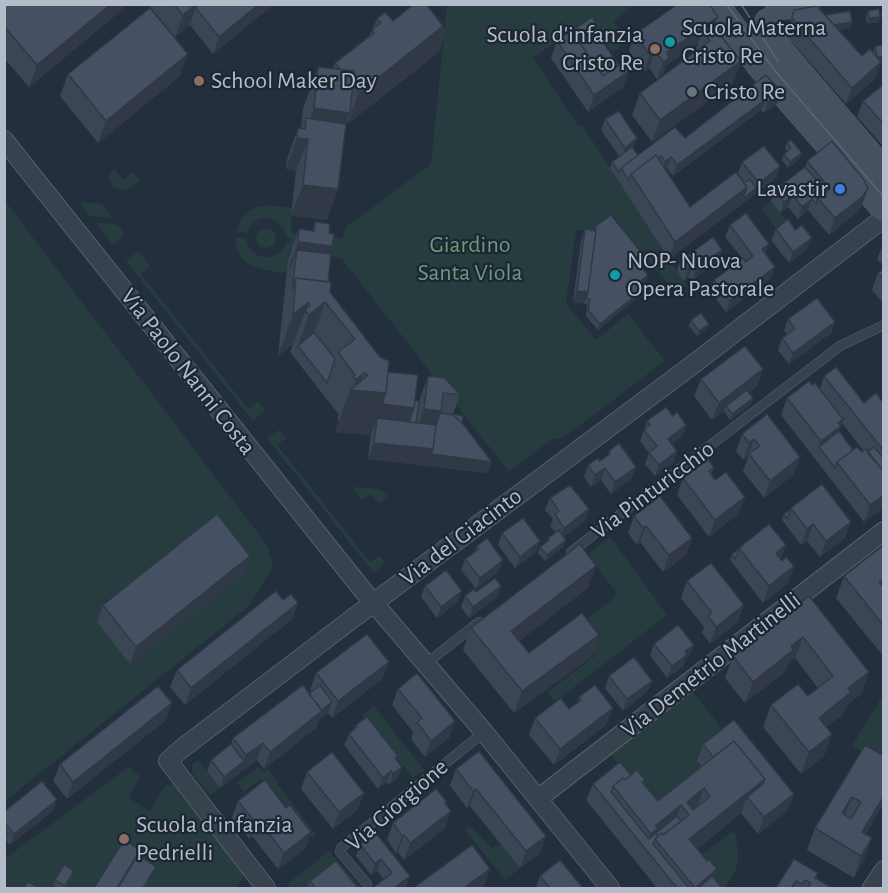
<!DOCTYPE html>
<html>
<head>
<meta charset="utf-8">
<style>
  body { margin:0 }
  #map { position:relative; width:888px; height:893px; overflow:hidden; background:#242f3e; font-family:"Alegreya Sans",sans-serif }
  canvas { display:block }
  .frame { position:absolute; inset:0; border:6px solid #b4bcc9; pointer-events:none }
</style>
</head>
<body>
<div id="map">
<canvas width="888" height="893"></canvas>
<div class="frame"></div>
</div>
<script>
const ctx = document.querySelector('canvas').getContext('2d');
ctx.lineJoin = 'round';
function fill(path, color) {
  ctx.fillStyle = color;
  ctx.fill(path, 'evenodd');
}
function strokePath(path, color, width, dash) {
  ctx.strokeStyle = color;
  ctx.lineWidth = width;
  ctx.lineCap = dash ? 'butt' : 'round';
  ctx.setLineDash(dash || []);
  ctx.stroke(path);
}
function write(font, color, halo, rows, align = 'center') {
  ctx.font = font + ' "Alegreya Sans",sans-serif';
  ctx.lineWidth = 4.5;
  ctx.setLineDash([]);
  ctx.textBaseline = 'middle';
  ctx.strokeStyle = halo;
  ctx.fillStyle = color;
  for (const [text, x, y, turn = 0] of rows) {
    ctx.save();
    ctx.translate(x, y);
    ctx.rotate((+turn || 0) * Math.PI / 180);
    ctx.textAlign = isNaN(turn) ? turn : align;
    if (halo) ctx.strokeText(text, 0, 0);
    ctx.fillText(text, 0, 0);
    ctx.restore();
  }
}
fill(new Path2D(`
  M447,5H634L613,21L627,41L613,52L586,20L533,58L578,126L582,125L687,286L679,289L669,285L614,217L594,231L576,230L566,304L596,340L628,314L665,361L563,438L552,439L509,472L341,258L289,251L287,273C262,270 237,269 235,237L246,239C251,261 277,264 286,243H290V238L287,237C282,216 254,210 247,233L236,232C244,202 267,204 292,208L291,233L342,238L347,226L431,164Z
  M114,169L123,180L132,172L140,181L127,190L113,187L108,178Z
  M5,201L267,545L273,566L249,606L5,801Z
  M771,201L798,236L780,233L761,209Z
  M81,202L102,204L112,218L90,216L80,203Z
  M99,223L118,225L123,231V236L113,245L97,224Z
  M256 238a10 10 0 1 1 20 0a10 10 0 1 1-20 0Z
  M137,252L140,253L150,266L141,274L248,409L258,402L265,410L253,421L126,261Z
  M279,430L286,438L277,445L370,562L380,556L385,563L374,573L267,438Z
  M354,487L378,489L389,496L379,503L371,494L362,500L353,489Z
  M610,537L667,615L555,702L547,692L595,656L574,629L615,597L616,592L590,558V553Z
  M692,691L728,736L697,761L702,767L653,806L610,754Z
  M883,695V749L877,760L852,746Z
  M374,706L424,770L413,778L362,715Z
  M198,760L220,788L210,796L192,773V765Z
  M130,766L133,772L141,776L128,798L150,811L165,786L173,784L179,789L245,874L236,888H5L4,859Z
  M259,766L264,772L268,769L278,782L277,784L316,835L312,838L272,787L269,789L261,779L244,792L237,783Z
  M470,826L492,848L501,844L520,868L505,880L465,830Z
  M731,832L736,834C738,862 742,863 725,888L721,887L700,860L702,855Z
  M329,851L361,888H290L287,884Z`), '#263c3f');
const lane = new Path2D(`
  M571,552L840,346L884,325
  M427,663L479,622
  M367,884L340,852L341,848L484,732`);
const street = new Path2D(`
  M4,140L361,588L484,732L610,888
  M539,798L884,531
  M266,888L168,761L180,750L356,616L687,369L884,218
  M872,888L884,870`);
const secondary = new Path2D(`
  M715,4L759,64L884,208
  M779,6L806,4
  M768,22L772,38L782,53L884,172`);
strokePath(lane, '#565f6c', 10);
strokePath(street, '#565f6c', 20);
strokePath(secondary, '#565f6c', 28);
strokePath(lane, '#38414e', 9);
strokePath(street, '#38414e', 18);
strokePath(secondary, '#465061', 27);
strokePath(new Path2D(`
  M726,4L776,72L884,197
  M741,4L778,61`), '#5a6575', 1.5);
fill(new Path2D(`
  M4,4H129L29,87L4,58Z
  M148,4H274L213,54L190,25L175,37Z
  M883,8L884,25H883L881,14Z
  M794,10L825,15L852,22L850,28L838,30L862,56L873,52L875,46L881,62L875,79L846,104L786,35Z
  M868,11L880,17L878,22L867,24L866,16Z
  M718,17L714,27L741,61L733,83L652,142L632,115L640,93L695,52L698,43L667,65L663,74L657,79L649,68L644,71L629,51L635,34Z
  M377,19L446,30L439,52L346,125L338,189L327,220L291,216L296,171L286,169L287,159L298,128H301L303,109L318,67L333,69L335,63L369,36Z
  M595,31L619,65L629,71L623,87L588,112L551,58L557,41Z
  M68,74L180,76L98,143L60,96Z
  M766,75L777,104L764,113L761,110L673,176L667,168L665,170L690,207L745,183L738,173L742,162L780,166L776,178L669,259L610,168L612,162L619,156L601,130L605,119L633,149L638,155L685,138Z
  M884,84V147L857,117L863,101Z
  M787,143L802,153L799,159L788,168L782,160L784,154L787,151L785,148Z
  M807,161L868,188L862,205L857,212L829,235L808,210L798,219L788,207L780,213L771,201L775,190L805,167Z
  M315,222L329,233V254L328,282L330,292L388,372L415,401H419L428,376L460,395L453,414L462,423L488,473L368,459L371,435L335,432L339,420L337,418L339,415L290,352L293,344L278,356L288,260L299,229L312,231Z
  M730,225L766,254L771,278L726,312L710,291L714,280L743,259L725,237Z
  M596,226L646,258L644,264L641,266L646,281L638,287L641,291L639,296L598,330L586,316L587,304L573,302L581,241L585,229L594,230Z
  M776,229L807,249L789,263L771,240Z
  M884,242V266L877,259Z
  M722,250L718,261L692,280L689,277L684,281L677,271L681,260Z
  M884,269V304L872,290L878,273Z
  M788,319L835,322L831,333L789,364L778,350L782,338L787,335L784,330Z
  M691,320L709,324L706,329L697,336L689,326Z
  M763,369L757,386L749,392L751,404L730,420L724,411L712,420L694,396L701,379Z
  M824,376L864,403L884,404V507L864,522L781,415L787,398L812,385L820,389ZM842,423L864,451L862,452L853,450L839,431Z
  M673,416L686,425L682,436L672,444L677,451L673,463L655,476L645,464L649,453L640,441L647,421Z
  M742,434L800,457L794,474L764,498L743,471L749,456L743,460L736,451Z
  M609,451L632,478L611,494L601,480L591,487L584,477L588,465L600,461L607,456Z
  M714,468L711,474L715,480L745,497L739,513L709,537L677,495L683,478Z
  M550,498L585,521L563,537L564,546L545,561L538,553L540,547L547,541L548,538L556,533L550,526L553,519L545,510Z
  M791,508L845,538L820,557L807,541L801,545L782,520L784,514Z
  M634,516L692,538L686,555L663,572L640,542L637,545L628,533Z
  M502,533L536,552L515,568L498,545Z
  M884,545V657L836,598L844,576Z
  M477,546L503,560L499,571L476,589L461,570L465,559L475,551Z
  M739,548L782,561L794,566L788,583L763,603L730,560L732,554Z
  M250,556L244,573L130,664L97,622L103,605Z
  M687,581L738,622L710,643L702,633L704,627L681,598Z
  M425,586L458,602L437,618L421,597Z
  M588,588L519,641L529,653L599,635L591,657L514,713L463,650L471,628Z
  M476,592L497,597L469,618L461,607L465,596Z
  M809,596L869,672L861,694L847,705L843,714L826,727L824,756L801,774L763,727L771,705L808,696L818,688L795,658L788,664L785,672L745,703L725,678L733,656Z
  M283,600L298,603L292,619L185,705L170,687L177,670Z
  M654,644L689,656L685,659L683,666L667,678L650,655Z
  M389,662L382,679L332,718L328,713L319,720L316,728L264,769L257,760L220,788L207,771L211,760L231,744L233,738L312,692L310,690L316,673Z
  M609,676L652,681L647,692L623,711L605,688Z
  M398,689L455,721L449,738L425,757L411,739L413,732L392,705Z
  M579,697L606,725L554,765L529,735L535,718L569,709L577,703Z
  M166,720L67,799L53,781L60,764Z
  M355,726L398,756L396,760L398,778L389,785L387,782L378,789L344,745L349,734L354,730Z
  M703,744L794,794L787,811L758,834L741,813L697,849L707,861L717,869L714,878L722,888H657L586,800L593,784L631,775L644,784L658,801L701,766L697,761Z
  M884,756V809L881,808L866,834L872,838L864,860L854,878L807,850L815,828Z
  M456,769L546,836L540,853L520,868L470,806L467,808L450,786Z
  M307,772L358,809L333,829L301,789Z
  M238,801L286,808L311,832L305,849L278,869L252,836L249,839L232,818Z
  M447,802L446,804L445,828L404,860L398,852L396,853L387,840L393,823Z
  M53,811L10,845L6,840L4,845V812Z
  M375,832L406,887L404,888H373L374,887L384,879L377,871L371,875L356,856L360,844Z
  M818,873L816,879L832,888H776Z
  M540,876L583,888H536V887Z
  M72,877L65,888H58L53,885L55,880Z
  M310,881L358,888H307Z`), '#3b4654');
fill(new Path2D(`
  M111,4H129L29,87L37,65Z
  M196,4H197L190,25L175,37L183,15Z
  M259,4H274L213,54L219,37Z
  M718,17L711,34L703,30L698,43L667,65L663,74L657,79L667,52Z
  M880,17L878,22L867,24L869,18Z
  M852,22L850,28L820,33L822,27Z
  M597,25L591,42L575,45L577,39Z
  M443,26L446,30L439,52L347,124L359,93Z
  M655,51L649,68L644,71L650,55Z
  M188,54L180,76L98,143L106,121Z
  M884,56V61L874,63L877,57Z
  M741,61L733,83L652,142L660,120Z
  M881,62L875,79L846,104L852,88Z
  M629,71L623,87L588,112L594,95Z
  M781,92L777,104L764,113L768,102Z
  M766,99L761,110L673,176L677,165Z
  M314,108L350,113L347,120L349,118L347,124L308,139L296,171L286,169L297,138L303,139Z
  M637,138L633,149L621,159L625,148Z
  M802,153L799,159L788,168L790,162Z
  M671,157L667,168L661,173L665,162Z
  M780,166L776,178L741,204L743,199L756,188L759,183Z
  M303,185L338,189L327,220L291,216Z
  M747,187L741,204L669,259L675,242Z
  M868,188L862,205L857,212L829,235L835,218Z
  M793,195L788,207L780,213L784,202Z
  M812,199L808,210L798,219L802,207Z
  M812,238L807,249L789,263L793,252Z
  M298,242L332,246L321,277L297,250L289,273V267Z
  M769,244L765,255L762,249Z
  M722,250L718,261L692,280L696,269Z
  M646,258L644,264L637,269L639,264Z
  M693,265L689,277L684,281L688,269Z
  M775,267L771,278L726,312L730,301Z
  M648,275L646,281L634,291L636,285Z
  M295,289L325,302L310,344L298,346L309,315L310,306L309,302L293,344L278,356L293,314Z
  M577,291L588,292L584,304L573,302Z
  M641,291L639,296L598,330L600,324Z
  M835,322L831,333L789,364L793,353Z
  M709,324L706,329L697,336L699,331Z
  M763,369L757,386L728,408L726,406L724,411L712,420L719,403Z
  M364,373L357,391L386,393L414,408L403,439L377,418L371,435L335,432L350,390H352L356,380Z
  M753,398L751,404L730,420L732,414Z
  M424,409L441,411L430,442L415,434Z
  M843,419L835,442L819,447L821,441Z
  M686,425L682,436L664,450L668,439Z
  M754,439L748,456L743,460L749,443Z
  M374,443L433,449L492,462L488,473L368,459Z
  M677,451L673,463L655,476L659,465Z
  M800,457L794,474L764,498L770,481Z
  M636,467L632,478L611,494L615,482Z
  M605,468L601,480L591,487L595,475Z
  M884,492V507L864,522L870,505Z
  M745,497L739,513L709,537L715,520Z
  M589,509L585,521L560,539L564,528Z
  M851,522L845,538L820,557L826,541Z
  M813,524L807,541L801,545L807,529Z
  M646,526L640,542L637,545L643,528Z
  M692,538L686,555L663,572L669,555Z
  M566,540L564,546L545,561L547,555Z
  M540,541L536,552L515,568L520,557Z
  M786,545L780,562L776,553Z
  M250,556L244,573L130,664L136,647Z
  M503,560L499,571L476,589L480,578Z
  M596,566L588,588L503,653L511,631Z
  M794,566L788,583L763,603L769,586Z
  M884,579V594L879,582Z
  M501,586L497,597L469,618L473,607Z
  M462,591L458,602L437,618L441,607Z
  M298,603L292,619L185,705L191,688Z
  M744,605L738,622L710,643L716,627Z
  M599,635L591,657L514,713L522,691Z
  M803,637L795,658L788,664L785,672L745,703L753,682L791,646Z
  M694,645L689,656L685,659L683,666L667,678L672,666L685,651Z
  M389,662L382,679L332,718L338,701Z
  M869,672L861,694L847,705L843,714L811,740L819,718L848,688Z
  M652,681L647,692L623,711L627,699Z
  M332,702L328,713L319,720L316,728L264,769L270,752Z
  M172,703L166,720L67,799L73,782Z
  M613,708L606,725L554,765L560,749Z
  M455,721L449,738L425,757L431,741Z
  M832,734L824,756L801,774L809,752Z
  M263,743L257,760L220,788L224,777L244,761L246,755Z
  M402,767L398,778L389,785L393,773Z
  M391,771L387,782L378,789L383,778Z
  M765,779L757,801L747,797L741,813L681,861L689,839Z
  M704,788L696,810L689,815L687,802Z
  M476,789L470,806L467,808L473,791Z
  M364,793L358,809L333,829L339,812Z
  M794,794L787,811L758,834L764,817Z
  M884,796V802L881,808L854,854L862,832Z
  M852,797L844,819L842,813Z
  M57,800L53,811L10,845L14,834Z
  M681,805L673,827L655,839L645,849L651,834L655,826Z
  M451,811L445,828L404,860L410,843Z
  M258,820L252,836L249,839L255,822Z
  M311,832L305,849L278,869L284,853Z
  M8,834L4,845V838Z
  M404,835L398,852L396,853L402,836Z
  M546,836L540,853L520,868L526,851Z
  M872,838L864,860L854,878L861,856Z
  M381,859L377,871L371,875L375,864Z
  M156,867L152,878L146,888H143Z
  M490,869L484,886L480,888H464Z
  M717,869L710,888H695Z
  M410,876L406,887L404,888H394Z`), '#303945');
const building = new Path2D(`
  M4,4H111L37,65L4,26Z
  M174,4H196L183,15Z
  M197,4H259L219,37L196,8Z
  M414,4H426L443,26L359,93L353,85L354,71L341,70L335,63L374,33L372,30L381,23L377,19L385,12L393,21Z
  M678,4H709L718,17L667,52L669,58L663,62L655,51L650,55L635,34Z
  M817,6L862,56L870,49L881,62L852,88L792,18L794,10Z
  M150,8L188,54L106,121L68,74Z
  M879,9L880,17L869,18L868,11Z
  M850,11L852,22L834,25L825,15Z
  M592,17L597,25L577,39L603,76L623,62L629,71L594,95L557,41Z
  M711,24L741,61L660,120L640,93L710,41L703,30Z
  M595,31L619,65L603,76L579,42Z
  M884,45V56L877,57L875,46Z
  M318,67L354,71L350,113L314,108Z
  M766,75L781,92L768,102L766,99L677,165L671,157L665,162L661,156L658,158L656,155L631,174L629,180L621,168L675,127L685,138Z
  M884,84V124L863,101Z
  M619,111L637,138L625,148L605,119Z
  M306,118L346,124L338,189L303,185L308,139L297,138L298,128L305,129Z
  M791,140L802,153L790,162L784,154L791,148L787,143Z
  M832,141L864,180L868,188L863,196L835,218L818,198L830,189L807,161Z
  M764,146L780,166L759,183L742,162Z
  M632,147L638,155L621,168L619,173L612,162Z
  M656,155L690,207L736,172L747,187L675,242L631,174Z
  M805,167L826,192L818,198L816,204L812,199L802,207L793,195L784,202L775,190Z
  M750,179L756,188L743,199L747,187L744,183Z
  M746,213L769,244L762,249L775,267L730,301L714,280L743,258L746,262L753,256L730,225Z
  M611,215L646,258L639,264L648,275L636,285L641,291L600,324L588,310L590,299L586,298L588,292L596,231H595L596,226Z
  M788,219L795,230L802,225L812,238L793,252L776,229Z
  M315,222L330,224L329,233L334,234L332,246L298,242L299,229L314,231Z
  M585,229L596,231L588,292L577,291Z
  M713,237L722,250L696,269L693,265L688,269L681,260Z
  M297,250L331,254L328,282L296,278L292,289Z
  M884,269V280L878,273Z
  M296,278L331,282L330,292L380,357L389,361L386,393L350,390L368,375L364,373L356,380L353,376L355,375L338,352L355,339L325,302L309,315L305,310L310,306L309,302L293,314Z
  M817,298L835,322L793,353L782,338L795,329L788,319Z
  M701,313L709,324L699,331L691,320Z
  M314,332L335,359L327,383L298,346Z
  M745,346L763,369L719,403L701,379Z
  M836,367L864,403L876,393L884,404V451L824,376Z
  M388,372L418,375L414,408L382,404L386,393Z
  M428,376L445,378L460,395L443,393L441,411L424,409Z
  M809,381L812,385L815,383L843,419L838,423L841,426L821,441L787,398Z
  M747,390L753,398L732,414L726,406Z
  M415,401H419L416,423L409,422L414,408Z
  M666,407L673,416L677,412L686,425L668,439L677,451L659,465L649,453L657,446L644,430L650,425L647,421Z
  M440,413L453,415L463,424L492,462L431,454L433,449L436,425Z
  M453,414L463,416L462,423L453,415Z
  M767,414L800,457L770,481L749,454L760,446L754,439L749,443L742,434Z
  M377,418L436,425L433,449L374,443Z
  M839,431L853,450L837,462L835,468L819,447Z
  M619,443L636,467L615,482L605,468L595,475L588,465L598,458L600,461L610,454L609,451Z
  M857,447L862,452L866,449L884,472V495L870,505L837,462Z
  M874,447L884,459V472L867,452Z
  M708,459L714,468L709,471L715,480L726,472L745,497L715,520L683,478Z
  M822,484L851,522L826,541L813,524L807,529L791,508Z
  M570,485L589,509L564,528L555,514L559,511L550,498Z
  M660,496L692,538L669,555L646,526L643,528L634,516Z
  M791,509L787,519L784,514Z
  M217,514L250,556L136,647L103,605Z
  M523,518L540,541L520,557L502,533Z
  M769,524L786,545L776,553L782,561L786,557L794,566L769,586L739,548Z
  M559,530L566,540L547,555L540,547L549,540L548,538Z
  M487,538L503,560L480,578L465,559L479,549L477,546Z
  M580,544L596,566L511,631L529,653L582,613L599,635L522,691L471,628Z
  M884,545V579L879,582L884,588V626L844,576Z
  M739,549L735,559L732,554Z
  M711,563L744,605L716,627L708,616L712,613L687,581Z
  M446,570L462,591L441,607L425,586Z
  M495,578L501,586L473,607L465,596L474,589L476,592Z
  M276,591L283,600L291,594L298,603L191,688L177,670Z
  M809,596L869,672L848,688L851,692L819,718L832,734L809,752L771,705L798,684L808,696L833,676L803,637L791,646L793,650L753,682L733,656Z
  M678,625L694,645L685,651L687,655L672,666L654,644Z
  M367,634L389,662L338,701L316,673Z
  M634,657L652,681L627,699L609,676Z
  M417,673L455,721L431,741L417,722L422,718L398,689Z
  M303,685L322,711L270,752L263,743L246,755L233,738Z
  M320,685L332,702L322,710L309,694Z
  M595,685L613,708L560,749L535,718L561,698L569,709L581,700L579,697Z
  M158,686L172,703L73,782L60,764Z
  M367,717L398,756L395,758L402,767L393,773L391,771L383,778L349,734L357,727L355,726Z
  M734,720L794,794L764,817L747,797L763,784L765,779L734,741L713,757L703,744Z
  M734,741L765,779L689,839L707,861L709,859L717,869L695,888L655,839L662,833L663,835L689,815L681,805L655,826L658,828L651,834L613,786L623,778L625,780L637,770L645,780L642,782L658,801ZM704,788L710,797L693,810L687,802Z
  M231,744L244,761L224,777L211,760Z
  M865,745L884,756V796L862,832L872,838L861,856L815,828ZM852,797L861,802L851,819L842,813Z
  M479,751L546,836L526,851L476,789L473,791L456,769Z
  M332,752L364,793L339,812L307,772Z
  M620,762L631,775L625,780L623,778L613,786L611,792L649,839L656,833L658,836L655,839L653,844L689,888H677L593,784Z
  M265,780L286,808L290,805L311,832L284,853L258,820L255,822L238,801Z
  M42,781L57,800L14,834L4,822V812Z
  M436,789L447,802L445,803L451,811L410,843L404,835L402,836L393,823Z
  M677,816L681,821L663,835L662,833L658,836L656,833Z
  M4,830L8,834L4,838Z
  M375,832L410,876L394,888H375L374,887L392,873L381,859L375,864L360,844Z
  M124,840L140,850L117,888H94Z
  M472,845L490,869L464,888H418L416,886Z
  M138,855L156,867L143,888H118Z
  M794,859L818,873L815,878L832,888H807L811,883L805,880L802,884L796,881L792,887L796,888H776Z
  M560,860L583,888H550L540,876Z
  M336,861L358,888H315L310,881Z
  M64,865L74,871L65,886L55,880Z
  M712,876L722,888H699Z
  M28,882L39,888H24Z`);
fill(building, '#455162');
strokePath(building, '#303945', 1.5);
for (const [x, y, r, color] of [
  [670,42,6,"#0f9aa8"],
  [655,49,6,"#8d6e63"],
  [199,81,6,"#8d6e63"],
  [692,92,6,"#6b7280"],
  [840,189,6,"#3f7fe0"],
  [615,275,6,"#0f9aa8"],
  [124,839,6,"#8d6e63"]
]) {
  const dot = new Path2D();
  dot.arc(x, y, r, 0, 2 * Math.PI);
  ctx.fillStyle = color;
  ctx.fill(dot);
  strokePath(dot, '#1d2633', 2);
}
write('24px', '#b4bcc9', '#1d2633', [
  ["Scuola Materna",682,28],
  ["Cristo Re",682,56],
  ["Scuola d'infanzia",643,35,"right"],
  ["Cristo Re",643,63,"right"],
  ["School Maker Day",211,81],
  ["Cristo Re",704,92],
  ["Lavastir",828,189,"right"],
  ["NOP- Nuova",627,261],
  ["Opera Pastorale",627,289],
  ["Scuola d'infanzia",136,825],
  ["Pedrielli",136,853]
], 'left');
write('24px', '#6b9a76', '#1d2633', [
  ["Giardino",470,245],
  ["Santa Viola",470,273]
]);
write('24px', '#b4bcc9', '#1d2633', [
  ["Via Paolo Nanni Costa",188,372,52],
  ["Via Pinturicchio",653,490,-37],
  ["Via del Giacinto",461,537,-37],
  ["Via Demetrio Martinelli",711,665,-38],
  ["Via Giorgione",397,805,-41]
]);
</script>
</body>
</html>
